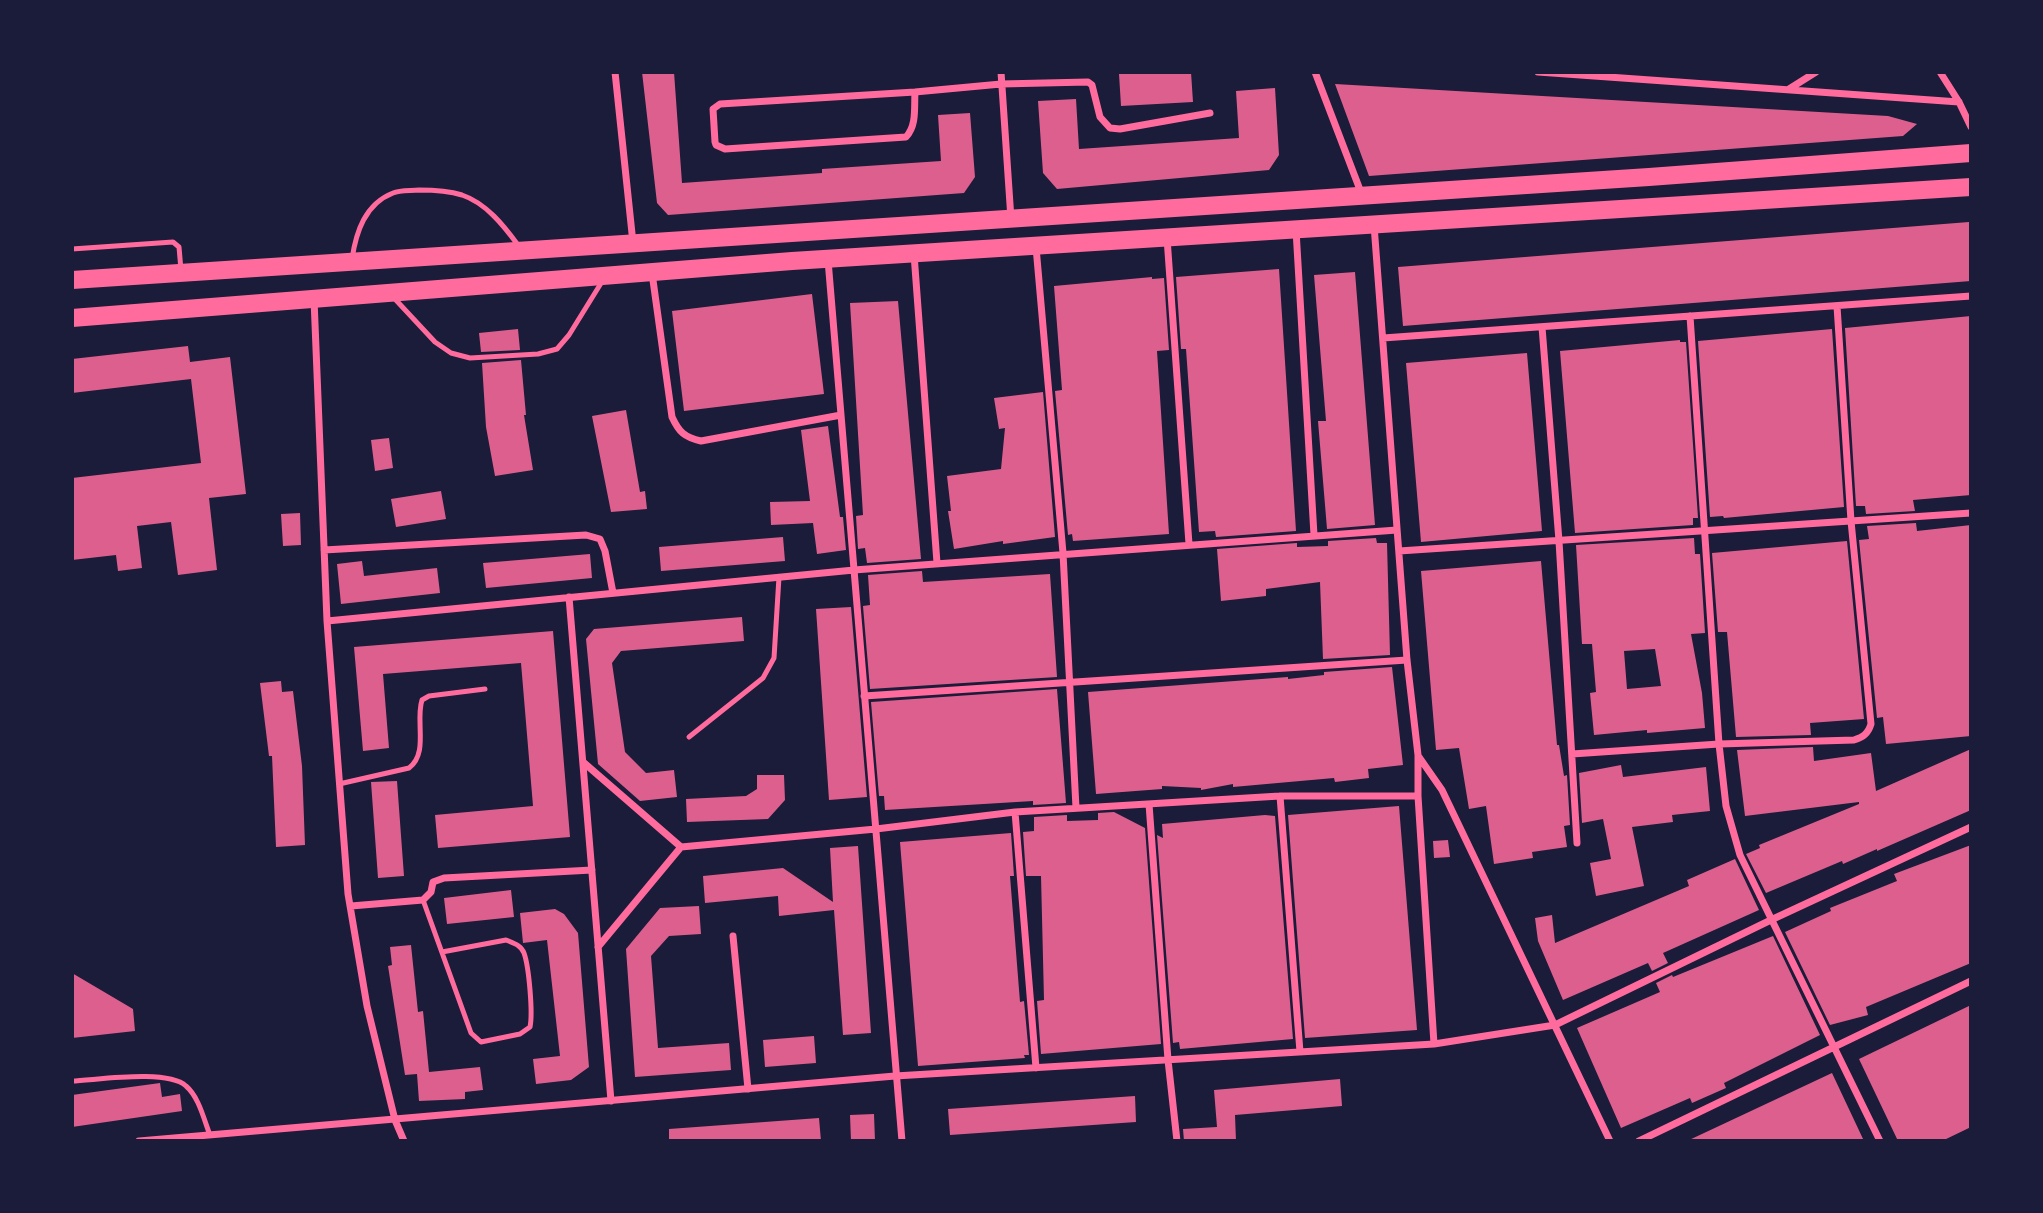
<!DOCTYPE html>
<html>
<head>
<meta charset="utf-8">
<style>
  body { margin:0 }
  #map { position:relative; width:2043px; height:1213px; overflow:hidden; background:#1b1b3a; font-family:Mulish,sans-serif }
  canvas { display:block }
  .frame { position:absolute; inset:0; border:74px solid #1b1b3a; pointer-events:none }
</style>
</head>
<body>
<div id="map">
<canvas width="2043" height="1213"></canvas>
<div class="frame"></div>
</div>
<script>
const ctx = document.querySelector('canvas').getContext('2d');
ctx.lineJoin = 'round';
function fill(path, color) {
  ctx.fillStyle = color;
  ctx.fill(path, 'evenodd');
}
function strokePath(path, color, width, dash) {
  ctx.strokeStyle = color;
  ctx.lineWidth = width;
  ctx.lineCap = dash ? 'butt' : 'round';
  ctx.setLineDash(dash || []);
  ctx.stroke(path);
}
fill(new Path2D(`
  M642,72H674L682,183L822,173V169L941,161L938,115L970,113L975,177L964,193L668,215L657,203Z
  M1161,72H1191L1193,102L1121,106L1119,74Z
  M1335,84L1888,116L1917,124L1903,136L1369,176Z
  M1275,88L1279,155L1269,170L1057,189L1043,173L1038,101L1076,99L1079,149L1239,138L1236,91Z
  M1969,222L1971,281L1403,326L1398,267Z
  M1279,269L1296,531L1216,537L1215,531L1199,532L1186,349H1181L1176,277Z
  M1355,272L1375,525L1327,529L1318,421H1326L1314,275Z
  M1152,277V279L1164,278L1169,350L1157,351L1169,534L1073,541L1072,534L1068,535L1055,391L1062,390L1054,286Z
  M812,294L824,394L684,411L672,311Z
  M898,301L921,559L867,563L865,548L858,549L856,516L863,515L850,303Z
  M1971,316V495L1913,500L1915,511L1866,514L1865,506H1856L1845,328Z
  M518,329L520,350L481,352L479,333Z
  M1832,329L1844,507L1724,518L1723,516L1710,517L1698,341Z
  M1680,340V342H1686L1698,518H1693V525L1575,533L1560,351Z
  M188,346L190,362L230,357L246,494L209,498L217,570L178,575L171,522L137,526L142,568L118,571L116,555L72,560V478L201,463L191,379L72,393V359Z
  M1527,353L1542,531L1421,542L1406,363Z
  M521,360L526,415H524L533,470L495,476L486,427L482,363Z
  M1043,392L1055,537L1003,544V541L954,549L948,511H951L947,476L1001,469L1005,428L999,429L994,398Z
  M626,410L640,492L645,491L647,509L611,512L592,416Z
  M828,426L840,517H843L846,550L817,554L813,523L771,525L770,502L810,501L801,430Z
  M389,438L393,468L375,471L371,440Z
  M441,491L446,519L396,527L391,499Z
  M300,513L301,545L283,546L281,514Z
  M1916,523L1917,531L1971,525V736L1886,744L1883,717L1877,718L1859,540L1869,539L1867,526Z
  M783,537L785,561L661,571L659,547Z
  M1376,538L1377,543H1387L1390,655L1323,659L1320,582L1266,589V596L1221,601L1217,549L1297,543V547L1328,546V541Z
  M1694,538L1695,554H1700L1705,633L1691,634L1702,693L1705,728L1647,733V730L1594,735L1590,693L1596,692L1592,644H1582L1576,545ZM1655,649L1661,686L1627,689L1624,651Z
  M1847,541L1864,719L1810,723L1811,735L1736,737L1727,632H1718L1712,553Z
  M590,554L592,578L486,588L483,563Z
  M362,561L364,576L437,568L440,593L341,604L337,564Z
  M1541,561L1557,745H1559L1564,776L1567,775L1570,825L1564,826L1567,847L1532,852L1533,858L1494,864L1486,806L1469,809L1459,748L1436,750L1421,571Z
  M922,571L923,582L1050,574L1057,677L870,689L863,606L870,605L868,575Z
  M851,607L867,797L829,800L816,609Z
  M742,617L744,641L621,651L612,663L625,752L646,773L674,770L677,797L640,801L598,764L586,639L594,629Z
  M553,631L570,837L438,848L435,815L533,806L521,663L383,674L389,748L363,751L354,647Z
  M1392,667L1403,765L1368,769L1369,778L1335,782L1334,778L1233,787V784L1201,790V788L1162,786V789L1096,794L1088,692L1288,677V679L1324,675V672Z
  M281,681L282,692L293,691L302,766L305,845L276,847L272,756H269L260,683Z
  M1057,689L1066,803L1033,805V801L885,810L884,796H879L871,702Z
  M1813,747L1814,761L1871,753L1876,791L1971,749V810L1877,851V849L1843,864L1842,861L1766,893L1746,854L1760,848L1759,845L1859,804V802L1745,816L1737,750Z
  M1621,765L1623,777L1706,767L1710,811L1672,815L1673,822L1632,827L1644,886L1596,896L1590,863L1611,859L1603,819L1582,823L1579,773Z
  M757,775H784L785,800L768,819L687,822L686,799L746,796L757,789Z
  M397,781L404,876L378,878L371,782Z
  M1399,806L1417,1030L1305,1038L1288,815Z
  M1114,812L1145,828L1161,1044L1041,1054L1037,1001L1044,1000L1041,876H1026L1023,832L1034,831V817L1067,815V821L1098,820V813Z
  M1265,815L1275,816L1293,1039L1180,1049L1179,1042L1173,1043L1157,835L1163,838L1162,824Z
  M1011,833L1014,876H1010L1020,1002L1024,1001L1029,1055H1024L1025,1058L918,1066L900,842Z
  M1448,840L1450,857L1434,858L1433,841Z
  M1971,845V963L1866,1007L1868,1015L1830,1025L1785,932L1831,911L1830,908L1897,881L1894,874Z
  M858,846L871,1033L843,1035L834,910L779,916L778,896L705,903L703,876L783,868L833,902L830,848Z
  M1735,859L1759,910L1663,953L1668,963L1652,971L1648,963L1563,1000L1538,941L1535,918L1552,915L1555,943L1689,886L1687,880Z
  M511,890L514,917L447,924L444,898Z
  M699,906L701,934L669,936L651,956L658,1048L729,1043L731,1070L635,1077L626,949L660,908Z
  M555,909L564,914L578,933L589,1067L571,1080L536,1084L533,1059L560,1056L547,940L523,943L520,913Z
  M1773,936L1820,1035L1724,1083L1726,1088L1692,1103L1690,1098L1621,1128L1577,1028L1660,992L1656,983L1672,975L1673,977Z
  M411,945L418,1012L423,1011L429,1072L480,1067L483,1090L465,1092V1099L419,1101L417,1074L405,1075L388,966L392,965L390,947Z
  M72,973L133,1009L135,1031L72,1038Z
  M1971,1005V1127L1942,1141H1898L1859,1059Z
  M814,1036L816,1063L765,1067L763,1040Z
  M1832,1073L1864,1141H1687Z
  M1340,1079L1342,1106L1235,1115L1236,1141H1184L1183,1129L1217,1127L1214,1090Z
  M160,1083L162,1097L180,1094L182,1111L72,1127V1095Z
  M1135,1096L1136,1122L950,1135L948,1109Z
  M874,1114L875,1141H851L850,1115Z
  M819,1118L821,1141H669V1129Z`), '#dd5f8e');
strokePath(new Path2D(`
  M72,249L173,242L179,247L181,270
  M352,259C356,232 365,204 393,193C400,190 411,191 419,190C433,190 449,191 462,195C486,203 504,226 518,245
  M394,298L435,342L451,353L470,358L538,354L557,349L569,335L603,280
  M689,737L763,678L774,658L779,577
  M339,784L409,768C429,753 415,721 422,700L429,696L485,689
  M423,900L471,1033L481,1042L520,1034L530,1027C533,1013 529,967 524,953C521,945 513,943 506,940L442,952
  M72,1081C98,1080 167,1069 186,1086C199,1097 204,1120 210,1135`), '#ff6b9d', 5);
strokePath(new Path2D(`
  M615,72L633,243
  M1001,72L1011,219
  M1315,72L1362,195
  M1538,72L1959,102
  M1940,72L1959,102L1971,127
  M1789,89L1816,72
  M915,92C914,108 917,125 906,137L725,149L716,145L715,142L713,109L720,104L915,92L1001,84L1088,82L1092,85L1100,117L1110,128L1120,129L1210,113
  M1374,225L1407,660L1418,755V796L1434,1044
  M1296,230L1314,535
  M1167,238L1189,544
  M1036,247L1063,553L1076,808
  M914,254L937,563
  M828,260L902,1141
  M652,273L672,417C679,432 684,437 701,441L841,415
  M314,299L327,621L348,894L367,1006L395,1120L404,1141
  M1690,316L1719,744L1726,806L1740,855L1880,1141
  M1542,327L1559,541L1577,843
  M1383,338L1971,296
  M324,550L586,535L600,539L605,551L613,593
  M1399,551L1971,513
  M569,597L611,1101
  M327,621L854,570L1397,530
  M864,696L1407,660
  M1572,754L1719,744L1854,740C1863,737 1868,734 1871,724L1851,521L1837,306
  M1419,757L1442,790L1610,1141
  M583,762L681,847L598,947
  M1280,796L1300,1052
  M1149,804L1168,1060L1177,1141
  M1015,812L1036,1068
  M681,847L876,829L1015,812L1280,796H1418
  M351,906L423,900L431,892L433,882L444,878L592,870
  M733,936L748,1089
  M139,1141L895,1076L1434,1044L1555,1025L1773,919L1971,827
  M1639,1141L1971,981`), '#ff6b9d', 7);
strokePath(new Path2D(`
  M72,280L1649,177L1971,153
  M72,318L792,261L1971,187`), '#ff6b9d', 18);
</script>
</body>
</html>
